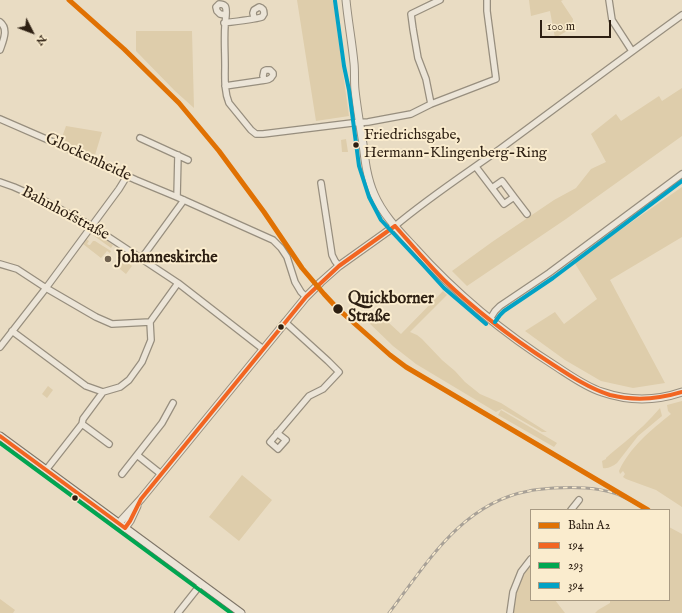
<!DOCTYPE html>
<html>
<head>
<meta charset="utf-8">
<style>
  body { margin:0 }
  #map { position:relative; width:682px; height:613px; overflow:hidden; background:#e9dcc3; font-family:"IM FELL English",serif }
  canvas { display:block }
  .legend { position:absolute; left:530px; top:509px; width:140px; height:92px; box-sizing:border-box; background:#faecce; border:1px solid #a89a83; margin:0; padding:5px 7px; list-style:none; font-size:12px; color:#2d1f12 }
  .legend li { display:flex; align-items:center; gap:8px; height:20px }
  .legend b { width:20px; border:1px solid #a89a83 }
  .north { position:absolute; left:12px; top:12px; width:40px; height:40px; -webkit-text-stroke:3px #faecce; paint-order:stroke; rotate:132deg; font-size:11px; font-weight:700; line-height:16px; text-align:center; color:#2d1f12 }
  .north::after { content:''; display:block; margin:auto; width:14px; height:18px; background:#2d1f12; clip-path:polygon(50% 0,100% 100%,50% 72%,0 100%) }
  .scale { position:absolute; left:540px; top:20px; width:71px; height:18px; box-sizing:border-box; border:2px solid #2d1f12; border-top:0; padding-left:5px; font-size:12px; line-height:14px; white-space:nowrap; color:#2d1f12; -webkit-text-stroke:3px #faecce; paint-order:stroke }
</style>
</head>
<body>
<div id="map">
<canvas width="682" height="613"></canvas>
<ul class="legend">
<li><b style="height:5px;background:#e07103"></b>Bahn A2</li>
<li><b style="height:5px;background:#f26522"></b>194</li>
<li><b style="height:5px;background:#00a651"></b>293</li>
<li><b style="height:5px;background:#02a2c5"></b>394</li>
</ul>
<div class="north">N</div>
<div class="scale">100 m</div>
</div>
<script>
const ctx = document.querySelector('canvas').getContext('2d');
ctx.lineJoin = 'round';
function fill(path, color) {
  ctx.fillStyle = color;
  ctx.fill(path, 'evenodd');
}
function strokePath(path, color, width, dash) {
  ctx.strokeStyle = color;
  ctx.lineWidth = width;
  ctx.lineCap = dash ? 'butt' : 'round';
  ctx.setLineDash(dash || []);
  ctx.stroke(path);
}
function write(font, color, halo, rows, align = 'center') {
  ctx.font = font + ' "IM FELL English",serif';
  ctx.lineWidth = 4;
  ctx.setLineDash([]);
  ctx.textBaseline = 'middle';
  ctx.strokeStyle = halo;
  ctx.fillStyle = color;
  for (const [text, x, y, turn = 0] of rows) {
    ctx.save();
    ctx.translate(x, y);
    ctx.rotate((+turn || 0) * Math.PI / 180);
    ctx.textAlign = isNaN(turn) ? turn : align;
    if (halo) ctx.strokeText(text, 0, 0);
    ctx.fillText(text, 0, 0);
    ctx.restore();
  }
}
fill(new Path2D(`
  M297,0H333L349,116L316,121Z
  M529,0H563L561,1L573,19L572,28L555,38L550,11L531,16Z
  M136,31H192L194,108L175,91L136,51Z
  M682,88V136L566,219L467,286L452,271L492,242L554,200L576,188L591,169L606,162L591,134L616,114L621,121L659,96L662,101Z
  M66,126L102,132L95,155L61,140Z
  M346,139L348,152H342L341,140Z
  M682,187V237L610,280L665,383L633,388L601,381L565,360L525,331L555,312L564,324L597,299L574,262Z
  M94,232L113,245L111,248L90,233Z
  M86,239L89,241L87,244L89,245H90L93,241H95L111,251L110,253L107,251L101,258L83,244Z
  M121,258L132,266L126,274L115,265Z
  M443,291L447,295L410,332L417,335L422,339L442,360L455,371L465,382L480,394L501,403L547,432H542L502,409L496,412L416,364L393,346L365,319L373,312L376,311L401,334Z
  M48,386L53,390L47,398L42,394Z
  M682,401V507L656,490L626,479L623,477L625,474L623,471L620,474L619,471C630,447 651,430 671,414L668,411L667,405Z
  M660,408L662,416L638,436L617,463C613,466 608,469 603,468L602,461L606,459V458C612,452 619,447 625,442C638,431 650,420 660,408Z
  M501,410L557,443L554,447L498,415Z
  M242,475L272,500L239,541L209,517Z
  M669,527L682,534V613H595L598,610L610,603V600H669Z
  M531,564V600H555L565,613H513C513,595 521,578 531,564Z
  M0,599L15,610L13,613H0Z`), '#decdab');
const minor = new Path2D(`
  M609,0L612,20L632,51
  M225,15L220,14L217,11L216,7L219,4C222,4 223,4 225,6C228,10 225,20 225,25C224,38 225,52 225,65C225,78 224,91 229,103L251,130L256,134H263L352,123L368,122L411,114L431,104L496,79L487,11V0
  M0,22C9,29 3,41 0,50
  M224,23C231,22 258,19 262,17C263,16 263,15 264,14C264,10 263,8 259,7L254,10L253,13L254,18
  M225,86L259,81C265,80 270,81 273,75V73L270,70H266L264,71L263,76L264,80
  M431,104L426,79L418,58L413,29L411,14L440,0
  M0,119L53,142L136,180L177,197L273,240L281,248L287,257L295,282L301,292L306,297
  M140,138L188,160
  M476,167L504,204L514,197L527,214
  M0,182L14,187L41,199L92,226L178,283L263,349
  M321,183L332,255L335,261L339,266
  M492,188L502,181L514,197
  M177,197L178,155
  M395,226C428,198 465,174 500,149C561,104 621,59 682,15
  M141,259L184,200
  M0,264L17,269L46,288L96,317L112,324L150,322L178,283
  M490,319L495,311L500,306L549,273L682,174
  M12,331L86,386L103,392L120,387L129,380L142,362L151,340L150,322
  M0,347L46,288L119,189L127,176
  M82,424L109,444
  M277,433L286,440L278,449L270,442L309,396L323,389L339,372L328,361L285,322
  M137,455L161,474
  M46,470L82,424L83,419L103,392
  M122,474L162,423L173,403
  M571,510L579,500
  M178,613L201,584
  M510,613L513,592L521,572L531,559`);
const tertiary = new Path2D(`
  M346,0C348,21 352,42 354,63C355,72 354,81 355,90C357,108 360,126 363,144C365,161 367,178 374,194C383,215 399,231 414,247C456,294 503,333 557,367C571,376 586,387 602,392C628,401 656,401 682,392
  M119,523L141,499L306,297L321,282L339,266L395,226
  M125,528L130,521L137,506`);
const secondary = new Path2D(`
  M0,436L241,613`);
strokePath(minor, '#978e7e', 8);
strokePath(tertiary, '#978e7e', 9);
strokePath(secondary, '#7d7467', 9);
strokePath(minor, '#ece5d8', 5.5);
strokePath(tertiary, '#ece5d8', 7);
strokePath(secondary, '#ece5d8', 7);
const rail = new Path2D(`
  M389,613C427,563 462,503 529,491C537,489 546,489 554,488C575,487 596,487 617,494C625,497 633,502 641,506`);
strokePath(rail, '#a8a197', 3);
strokePath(rail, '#faecce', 1.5, [4.5]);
strokePath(new Path2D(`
  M395,226C411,244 427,263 444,280C476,311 512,338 549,362C569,375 588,388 610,395C634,401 659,399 682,392
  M0,436L125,528
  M125,528L130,521L141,499L306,297L339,266L395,226`), '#f26522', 4);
strokePath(new Path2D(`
  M0,443L231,613`), '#00a651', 4);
strokePath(new Path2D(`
  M335,1L344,66L349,90L359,166L369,197L381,220L424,266L444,288L486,324
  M495,322L500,315L504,311L553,278L682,181`), '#02a2c5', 4);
strokePath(new Path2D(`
  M69,0L124,49L179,103L219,151L264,212L302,268L324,294L337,308L390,355L406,367L648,510`), '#e07103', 5);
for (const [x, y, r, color] of [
  [356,145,3.5,"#2d1f12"],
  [108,259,4,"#6f6150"],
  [338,309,5.5,"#2d1f12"],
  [281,327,3.5,"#2d1f12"],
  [75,498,3.5,"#2d1f12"]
]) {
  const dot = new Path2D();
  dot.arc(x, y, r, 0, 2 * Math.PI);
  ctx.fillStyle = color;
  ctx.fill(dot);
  strokePath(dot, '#faecce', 1.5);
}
write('15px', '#2d1f12', '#faecce', [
  ["Friedrichsgabe,",364,136],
  ["Hermann-Klingenberg-Ring",364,154]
], 'left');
write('16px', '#2d1f12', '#faecce', [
  ["Glockenheide",88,158,25],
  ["Bahnhofstraße",65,214,28]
]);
write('bold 16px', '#2d1f12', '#faecce', [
  ["Johanneskirche",116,259]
], 'left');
write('bold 16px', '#2d1f12', '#faecce', [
  ["Quickborner",348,300],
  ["Straße",348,318]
], 'left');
</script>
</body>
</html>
